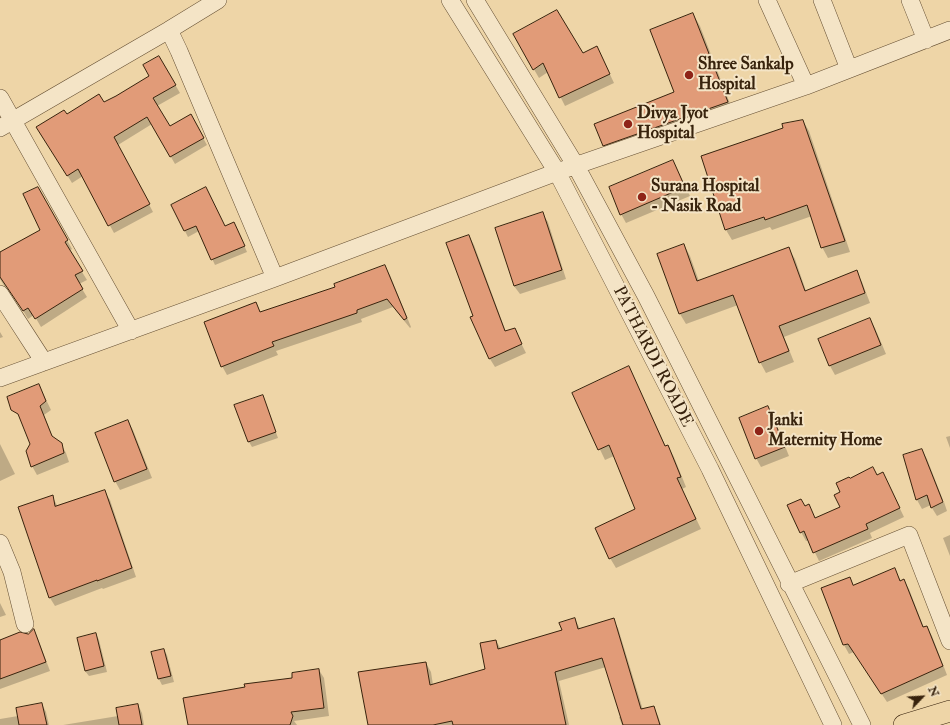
<!DOCTYPE html>
<html>
<head>
<meta charset="utf-8">
<style>
  body { margin:0 }
  #map { position:relative; width:950px; height:725px; overflow:hidden; background:#eed5a7; font-family:"IM FELL Double Pica",serif }
  canvas { display:block }
  .north { position:absolute; left:902px; top:677px; width:40px; height:40px; -webkit-text-stroke:3px #f4e4c6; paint-order:stroke; rotate:65deg; font-size:11px; font-weight:700; line-height:16px; text-align:center; color:#38230d }
  .north::after { content:''; display:block; margin:auto; width:14px; height:18px; background:#38230d; clip-path:polygon(50% 0,100% 100%,50% 72%,0 100%) }
</style>
</head>
<body>
<div id="map">
<canvas width="950" height="725"></canvas>
<div class="north">N</div>
</div>
<script>
const ctx = document.querySelector('canvas').getContext('2d');
ctx.lineJoin = 'round';
function fill(path, color) {
  ctx.fillStyle = color;
  ctx.fill(path, 'evenodd');
}
function strokePath(path, color, width, dash) {
  ctx.strokeStyle = color;
  ctx.lineWidth = width;
  ctx.lineCap = dash ? 'butt' : 'round';
  ctx.setLineDash(dash || []);
  ctx.stroke(path);
}
function write(font, color, halo, rows, align = 'center') {
  ctx.font = font + ' "IM FELL Double Pica",serif';
  ctx.lineWidth = 4;
  ctx.setLineDash([]);
  ctx.textBaseline = 'middle';
  ctx.strokeStyle = halo;
  ctx.fillStyle = color;
  for (const [text, x, y, turn = 0] of rows) {
    ctx.save();
    ctx.translate(x, y);
    ctx.rotate((+turn || 0) * Math.PI / 180);
    ctx.textAlign = isNaN(turn) ? turn : align;
    if (halo) ctx.strokeText(text, 0, 0);
    ctx.fillText(text, 0, 0);
    ctx.restore();
  }
}
fill(new Path2D(`
  M693,14L700,26L734,114L610,157L604,145L676,93Z
  M514,35L583,54L597,47L614,83L565,106L548,72L539,78Z
  M159,57L180,93L157,106L170,127L191,116L207,145L175,164L152,124L118,145L153,212L114,233L83,176L72,183L38,127L66,115L104,104L151,77Z
  M803,121L809,131L850,252L828,258L822,247L812,216L772,230L770,227L732,240L726,230L702,156L784,129Z
  M673,161L690,196L626,223L621,214Z
  M38,188L72,249L69,251L87,280L79,284L87,297L41,327L34,315L28,319L15,297L6,286L5,287L0,279V253L41,230Z
  M172,206L225,227L237,229L247,252L215,265L199,231L188,237Z
  M542,213L548,222L566,279L520,294L514,286Z
  M469,236L474,245L506,332L514,329L526,353L495,367L490,359L475,316Z
  M684,245L690,256L699,281L789,249L795,259L806,291L856,272L862,282L870,303L784,337L794,362L766,373L760,362L738,305L686,324L680,314Z
  M385,266L390,275L411,327L410,328L393,307L361,319L362,322L276,351L278,355L227,375L222,366L256,303L261,313L336,288Z
  M870,319L875,328L886,354L835,375L830,366L819,339Z
  M0,332L3,337L0,338Z
  M629,368L666,447L668,446L674,457L686,487L682,489L701,529L616,568L610,558L636,510L614,456L605,460L573,393Z
  M39,385L51,410L44,415L53,438L61,444L66,453L69,462L37,475L32,466L31,444Z
  M262,396L265,402L278,438L252,447L249,442Z
  M768,407L773,416L789,456L761,467L756,458Z
  M128,421L133,430L152,478L120,490L115,481Z
  M950,436V448L946,437Z
  M0,444L15,474L0,481Z
  M922,450L927,459L943,500L932,506V508L931,505L922,509L917,500L905,456Z
  M877,476L887,482L904,517L870,533L872,538L819,561L809,540L806,541L801,532L805,507L808,505L815,519L841,507Z
  M104,491L110,500L136,577L103,589L102,588L55,606L50,598L52,496L58,507Z
  M944,502L947,511L937,516L932,508Z
  M950,535V556L943,538Z
  M895,570L901,581H904L909,589L924,628L927,627L932,636L947,675L887,702L854,652L849,654L844,645L822,589L850,578L854,586Z
  M0,603L6,615L0,617Z
  M575,619L580,629L613,620L618,628L643,710L653,707L658,716L661,725H622L619,717H621L606,667L559,681L569,725H369L426,663L431,672L433,685L486,670L496,641L501,649L563,630Z
  M33,630L38,639L50,671L0,689V641L28,635Z
  M96,634L99,640L107,672L89,676L85,671Z
  M164,650L167,655L174,682L162,685L159,679Z
  M319,670L324,678L329,716L294,721L297,725H189L294,679Z
  M42,704L46,712L49,725H0V719L18,716Z
  M138,705L142,713L144,725H63L118,716Z`), '#0003');
const building = new Path2D(`
  M557,10L583,53L597,46L610,74L559,98L543,63L533,70L513,34Z
  M693,13L728,102L603,146L594,124L674,92L650,30Z
  M159,56L176,85L153,98L170,126L191,114L204,138L170,157L147,117L114,137L150,204L108,226L78,169L67,176L36,127L64,110L67,114L99,94L104,102L116,96L149,76L143,65Z
  M803,120L845,241L821,248L807,205L765,220L764,217L725,230L701,156L783,128L782,124Z
  M673,160L685,187L620,215L609,187Z
  M38,187L68,240L65,242L83,271L75,275L83,289L35,319L28,308L23,311L0,277V252L40,230L23,194Z
  M206,187L225,226L234,222L245,246L211,260L196,226L184,231L171,205Z
  M543,212L562,270L514,286L495,228Z
  M469,235L505,331L515,328L522,344L489,359L470,317L473,316L446,243Z
  M684,244L697,281L789,247L805,291L857,270L865,293L779,326L789,351L759,363L733,295L679,314L657,254Z
  M385,265L407,318L404,320L387,299L357,310V313L272,342L274,346L221,367L204,322L256,302L260,312L335,287L334,284Z
  M870,318L881,345L829,366L818,339Z
  M629,366L665,446L668,445L681,477L677,478L696,519L609,559L595,528L635,509L609,445L598,450L572,393Z
  M39,384L46,401L40,406L52,436L62,443L64,453L31,467L26,451L30,444L18,414L11,410L7,397Z
  M263,395L276,432L248,442L234,405Z
  M768,406L785,447L755,459L739,418Z
  M128,420L147,469L114,482L95,433Z
  M922,449L943,502L931,508L927,495L916,500L903,455Z
  M873,467L877,475L883,472L900,508L866,524L868,529L813,553L804,531L800,533L787,505L801,499L805,506L809,504L815,518L840,507L834,495L840,492L836,483L849,477L850,478Z
  M105,490L132,568L97,581V580L49,598L18,507L53,495L55,506Z
  M895,568L900,581L904,579L923,627L927,626L943,666L881,694L848,644L843,645L821,588L850,577L853,585Z
  M575,618L578,629L614,618L641,709L654,706L660,725H623L602,658L555,672L566,725H453L452,721L433,725H368L358,672L426,662L430,685L485,669L480,643L496,640L498,649L562,630L559,623Z
  M34,629L46,662L0,679V640L20,632L28,634Z
  M96,633L104,666L85,671L77,638Z
  M164,649L171,676L158,679L151,652Z
  M319,669L324,708L291,712L293,716L290,725H188L183,698L245,687L244,684L292,678V673Z
  M42,703L47,725H19L16,708Z
  M138,704L142,725H119L116,708Z`);
fill(building, '#e19b78');
strokePath(building, '#38230d', 1);
const minor = new Path2D(`
  M450,0L557,172L710,469L833,725
  M475,0L576,166L646,296L862,725
  M767,0L806,86
  M822,0L849,69
  M910,0L926,40
  M169,30L218,0
  M0,98L131,331
  M0,128L169,30L179,51L275,278
  M0,294L44,362
  M0,378L275,278L557,172L806,86L950,30
  M0,543L12,572L25,624
  M789,584L909,535L950,641`);
const major = new Path2D(`
  M904,725L950,711`);
strokePath(minor, '#665034', 18);
strokePath(major, '#38230d', 22);
strokePath(minor, '#f4e4c6', 17);
strokePath(major, '#eed5a7', 21);
for (const [x, y, r, color] of [
  [689,75,5,"#8f2418"],
  [628,124,5,"#8f2418"],
  [642,197,5,"#8f2418"],
  [759,431,5,"#8f2418"]
]) {
  const dot = new Path2D();
  dot.arc(x, y, r, 0, 2 * Math.PI);
  ctx.fillStyle = color;
  ctx.fill(dot);
  strokePath(dot, '#f4e4c6', 1.5);
}
write('bold 17px', '#38230d', '#f4e4c6', [
  ["Shree Sankalp",698,65],
  ["Hospital",698,85],
  ["Divya Jyot",637,114],
  ["Hospital",637,134],
  ["Surana Hospital",651,187],
  ["- Nasik Road",651,207],
  ["Janki",768,421],
  ["Maternity Home",768,441]
], 'left');
write('17px', '#38230d', '#f4e4c6', [
  ["PATHARDI ROADE",652,357,63]
]);
</script>
</body>
</html>
